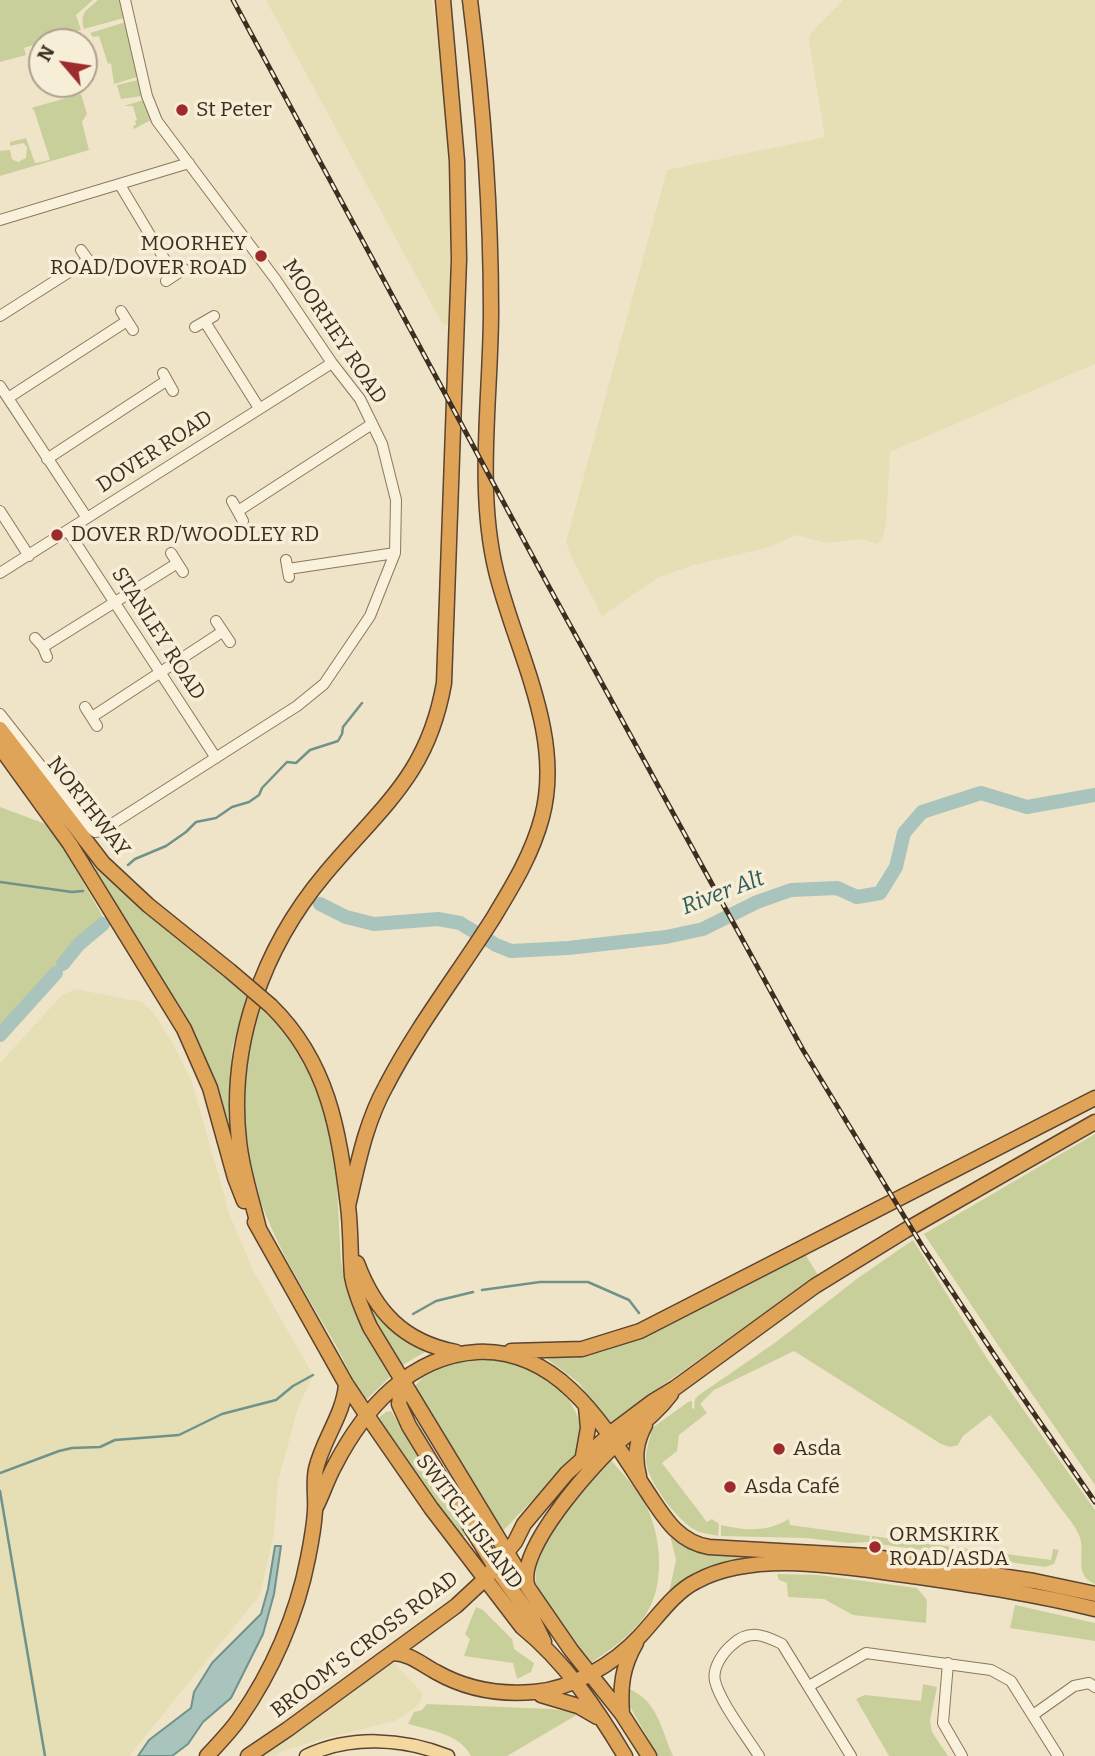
<!DOCTYPE html>
<html>
<head>
<meta charset="utf-8">
<style>
  body { margin:0 }
  #map { position:relative; width:1095px; height:1756px; overflow:hidden; background:#f0e4c8; font-family:Bitter,serif }
  canvas { display:block }
  .north { position:absolute; left:28px; top:28px; width:70px; height:70px; box-sizing:border-box; background:#f7eed8; border:2px solid #ada18e; border-radius:50%; rotate:299deg; font-size:19px; font-weight:700; line-height:28px; text-align:center; color:#3d2e20 }
  .north::after { content:''; display:block; margin:auto; width:24px; height:32px; background:#9e2a2b; clip-path:polygon(50% 0,100% 100%,50% 72%,0 100%) }
</style>
</head>
<body>
<div id="map">
<canvas width="1095" height="1756"></canvas>
<div class="north">N</div>
</div>
<script>
const ctx = document.querySelector('canvas').getContext('2d');
ctx.lineJoin = 'round';
function fill(path, color) {
  ctx.fillStyle = color;
  ctx.fill(path, 'evenodd');
}
function strokePath(path, color, width, dash) {
  ctx.strokeStyle = color;
  ctx.lineWidth = width;
  ctx.lineCap = dash ? 'butt' : 'round';
  ctx.setLineDash(dash || []);
  ctx.stroke(path);
}
function write(font, color, halo, rows, align = 'center') {
  ctx.font = font + ' Bitter,serif';
  ctx.lineWidth = 7;
  ctx.setLineDash([]);
  ctx.textBaseline = 'middle';
  ctx.strokeStyle = halo;
  ctx.fillStyle = color;
  for (const [text, x, y, turn = 0] of rows) {
    ctx.save();
    ctx.translate(x, y);
    ctx.rotate((+turn || 0) * Math.PI / 180);
    ctx.textAlign = isNaN(turn) ? turn : align;
    if (halo) ctx.strokeText(text, 0, 0);
    ctx.fillText(text, 0, 0);
    ctx.restore();
  }
}
fill(new Path2D(`
  M266,0H432L447,104L451,177L449,325H443Z
  M843,0H1095V364L890,452L886,524L883,538L877,544L862,539L826,543L796,535L770,547L694,565L659,577L602,616L571,556L566,542L667,170L825,137L809,42L810,34Z
  M75,989L142,1002L153,1012L173,1044L192,1082L230,1216L254,1272L313,1375L298,1408L278,1481L274,1533L260,1595L129,1756H0V1063L61,996Z
  M394,1662L423,1694L418,1706L395,1721L319,1740L280,1752L275,1756H263Z`), '#e6deb5');
fill(new Path2D(`
  M0,0H93L76,15L81,30L24,48L26,55L0,62Z
  M98,0H119L124,18L84,29C79,13 87,10 98,0Z
  M126,22L137,77L114,84L111,63L108,64L99,36L93,37L90,33Z
  M138,80L142,96L121,99L117,85Z
  M81,94L87,114L82,122L89,150L0,176V151L10,150L12,159L18,162L26,158L27,147L23,143L10,146V142L26,138L35,163L50,160L34,110L31,108Z
  M143,100L151,120L134,129L133,126L136,125L135,121L137,120L133,106H124Z
  M0,807L51,826L103,917L82,933L47,978L0,1027Z
  M100,866L247,995L232,1049L229,1124C221,1102 215,1078 205,1057C175,991 129,933 95,870Z
  M258,1006L279,1025L301,1053L323,1103L335,1150L341,1262L354,1311L390,1377L366,1400C352,1380 343,1357 330,1335C289,1265 245,1196 243,1113C242,1077 252,1040 258,1006Z
  M1095,1134V1485L1000,1348L924,1234Z
  M913,1240L988,1360L1095,1510V1584C1071,1574 1088,1552 1078,1533C1073,1522 1063,1512 1056,1502C1035,1472 1013,1444 990,1415L963,1436L958,1445L950,1447L941,1444L794,1351L714,1390L700,1404L707,1413L679,1435L677,1451L662,1463L707,1522L712,1519L719,1524L718,1536C711,1534 703,1534 697,1531C679,1523 647,1481 646,1461C645,1451 650,1439 652,1428L688,1402L692,1401V1408L694,1409L695,1399L699,1395L776,1342L858,1278Z
  M805,1254L818,1275L608,1424L579,1383L547,1359L602,1352L646,1335Z
  M370,1310L401,1339L425,1352L401,1366L380,1334Z
  M493,1360C502,1362 511,1363 520,1365C553,1376 590,1411 579,1448C575,1459 515,1518 503,1531L415,1386C433,1363 466,1361 493,1360Z
  M391,1411L468,1536H461L455,1530L377,1419L386,1412Z
  M610,1459C619,1470 630,1481 638,1492C661,1524 668,1582 645,1616C630,1636 612,1649 592,1662C576,1643 545,1611 537,1588C535,1582 535,1567 537,1561C546,1532 590,1483 610,1459Z
  M789,1519L790,1525L870,1536L869,1542L848,1543L806,1538L721,1536V1525C746,1531 767,1532 789,1519Z
  M670,1535L687,1545L770,1557L723,1565L695,1573L668,1597L676,1560Z
  M872,1536L1051,1560L1053,1549L1059,1550L1054,1564L1045,1567L871,1543Z
  M777,1574L818,1575L917,1588L927,1600L926,1623L853,1615L824,1599L788,1597L787,1583L779,1580Z
  M1015,1605L1095,1623V1641L1010,1628Z
  M476,1607L483,1610L512,1639L514,1649L534,1663L531,1672L517,1679L513,1663L464,1656L470,1639L465,1634Z
  M923,1684L937,1687L930,1721L932,1732L948,1756H889L856,1699L865,1695L921,1701Z
  M629,1689C659,1702 661,1730 673,1756H658L628,1703Z
  M427,1704L552,1709L580,1713L507,1756H471C460,1734 430,1730 408,1724L414,1712L422,1710Z`), '#c9cf9b');
const water = new Path2D(`
  M275,1546H281L274,1594L263,1634L231,1698L203,1722L188,1744L172,1756H138L149,1740L191,1708L194,1692L212,1663L261,1614L268,1589Z`);
fill(water, '#a9c4bc');
strokePath(water, '#6f938a', 2);
strokePath(new Path2D(`
  M128,865L135,859L166,846L186,832L196,822L216,818L232,807L249,802L259,795L262,788L287,762L296,763L310,750L338,741L342,734L343,727L362,703
  M0,882L72,892L83,891
  M482,1290L540,1282H588L629,1300L639,1313
  M413,1314L436,1301L473,1292
  M0,1473L59,1451L72,1448L100,1447L115,1440L179,1435L222,1414L276,1400L293,1386L313,1375
  M0,1491L45,1756`), '#6f938a', 2.5);
strokePath(new Path2D(`
  M320,904L346,917L374,924L438,919L460,923L496,945L511,951L568,948L666,937L703,929L757,902L791,890L837,888L857,897L880,893L896,867L904,833L922,812L981,793L1027,807L1095,795
  M63,964L79,944L103,924
  M0,1035L56,973`), '#a9c4bc', 14);
const minor = new Path2D(`
  M120,185L174,275
  M0,220L189,163
  M81,250L94,268
  M166,281L184,269
  M121,311L133,330
  M0,316L88,260
  M205,322L259,408
  M195,327L214,316
  M163,373L173,391
  M0,386L87,518
  M8,398L127,321
  M47,459L166,381
  M232,501L243,521
  M0,511L29,556
  M238,511L372,424
  M68,531L216,758
  M171,553L183,572
  M286,560L289,577
  M288,569L395,553
  M0,573L332,363
  M216,621L230,642
  M35,638L43,647L47,657
  M43,647L176,564
  M85,707L97,726
  M0,714L89,827L95,832L101,831L297,706L324,684L370,616L395,553L396,500L382,444L360,399L332,363L276,280L157,121L147,96L125,0
  M92,717L222,632
  M948,1663L943,1723L962,1756
  M809,1686L866,1653L991,1670L1011,1681L1058,1756
  M1033,1715L1074,1686L1089,1683L1095,1687
  M759,1756C747,1737 720,1702 715,1681C712,1668 723,1652 733,1644C749,1629 764,1635 782,1644L851,1756`);
const major = new Path2D(`
  M306,1756C350,1735 403,1738 448,1756`);
const highway = new Path2D(`
  M0,729L103,863L148,905L230,971
  M0,747L70,844L184,1029L210,1088L235,1178L244,1201
  M271,1006C328,1062 339,1130 348,1206C351,1229 350,1253 352,1276C355,1294 363,1311 370,1327L529,1589L571,1650L622,1714L649,1756
  M348,1206C358,1164 365,1124 386,1086C416,1028 457,975 492,920C512,887 532,855 542,817C564,734 515,650 496,571C476,488 491,395 491,311C491,206 483,103 470,0
  M255,1222L346,1384L366,1414L431,1508L522,1627C565,1662 597,1709 625,1756
  M259,1229C252,1200 242,1171 239,1141C228,1044 263,948 325,874C382,806 428,775 444,683L459,259L457,161L443,0
  M357,1263C375,1311 403,1342 456,1352
  M511,1351L582,1349L640,1331L1095,1098
  M402,1382L399,1404L409,1426L495,1567L533,1619L544,1642
  M583,1456L588,1428L586,1407
  M639,1476C634,1457 636,1442 645,1425
  M315,1509C323,1494 327,1479 335,1465C364,1409 410,1356 477,1352C562,1348 607,1431 648,1493C664,1517 678,1542 709,1547L868,1556L1034,1581L1095,1594
  M527,1584C518,1549 590,1468 615,1445C636,1427 654,1417 671,1394
  M393,1653C411,1654 421,1664 436,1672C466,1689 500,1695 534,1692C572,1689 614,1664 640,1636C657,1618 674,1592 697,1581C757,1549 848,1568 912,1576C973,1585 1035,1594 1095,1609
  M541,1695L578,1706L597,1717
  M622,1714C620,1687 622,1667 636,1643
  M207,1756C218,1744 230,1732 239,1719C272,1672 297,1615 308,1558C311,1543 314,1527 315,1511C316,1496 313,1484 316,1469C323,1439 344,1414 346,1384
  M248,1756L288,1729L456,1606L485,1579L515,1542L524,1524L567,1473L616,1429L652,1402L675,1388L815,1286L906,1230L1095,1122`);
strokePath(minor, '#8d765c', 12);
strokePath(major, '#5b4430', 15);
strokePath(highway, '#5b4430', 17);
strokePath(minor, '#faf1dc', 10);
strokePath(major, '#f3d9a0', 12);
strokePath(highway, '#e0a458', 14);
const rail = new Path2D(`
  M233,0L548,585L803,1050L924,1249L1017,1389L1095,1502`);
strokePath(rail, '#3d2e20', 5);
strokePath(rail, '#f7eed8', 2.5, [8]);
const highwayBridge = new Path2D(`
  M230,971L271,1006`);
strokePath(highwayBridge, '#5b4430', 17, []);
strokePath(highwayBridge, '#e0a458', 14);
for (const [x, y, r, color] of [
  [182,110,7,"#9e2a2b"],
  [261,256,7,"#9e2a2b"],
  [57,535,7,"#9e2a2b"],
  [779,1449,7,"#9e2a2b"],
  [730,1487,7,"#9e2a2b"],
  [875,1547,7,"#9e2a2b"]
]) {
  const dot = new Path2D();
  dot.arc(x, y, r, 0, 2 * Math.PI);
  ctx.fillStyle = color;
  ctx.fill(dot);
  strokePath(dot, '#f7eed8', 2.5);
}
write('21px', '#3d2e20', '#f7eed8', [
  ["St Peter",196,110],
  ["MOORHEY",247,244,"right"],
  ["ROAD/DOVER ROAD",247,268,"right"],
  ["DOVER RD/WOODLEY RD",71,535],
  ["Asda",793,1449],
  ["Asda Café",744,1487],
  ["ORMSKIRK",889,1535],
  ["ROAD/ASDA",889,1559]
], 'left');
write('21px', '#3d2e20', '#f7eed8', [
  ["MOORHEY ROAD",334,332,56],
  ["DOVER ROAD",155,452,-33],
  ["STANLEY ROAD",158,634,57],
  ["NORTHWAY",88,807,52],
  ["SWITCH ISLAND",469,1522,53],
  ["BROOM'S CROSS ROAD",365,1645,-37]
]);
write('italic 23px', '#2f5d5a', '#f7eed8', [
  ["River Alt",723,893,-21]
]);
</script>
</body>
</html>
